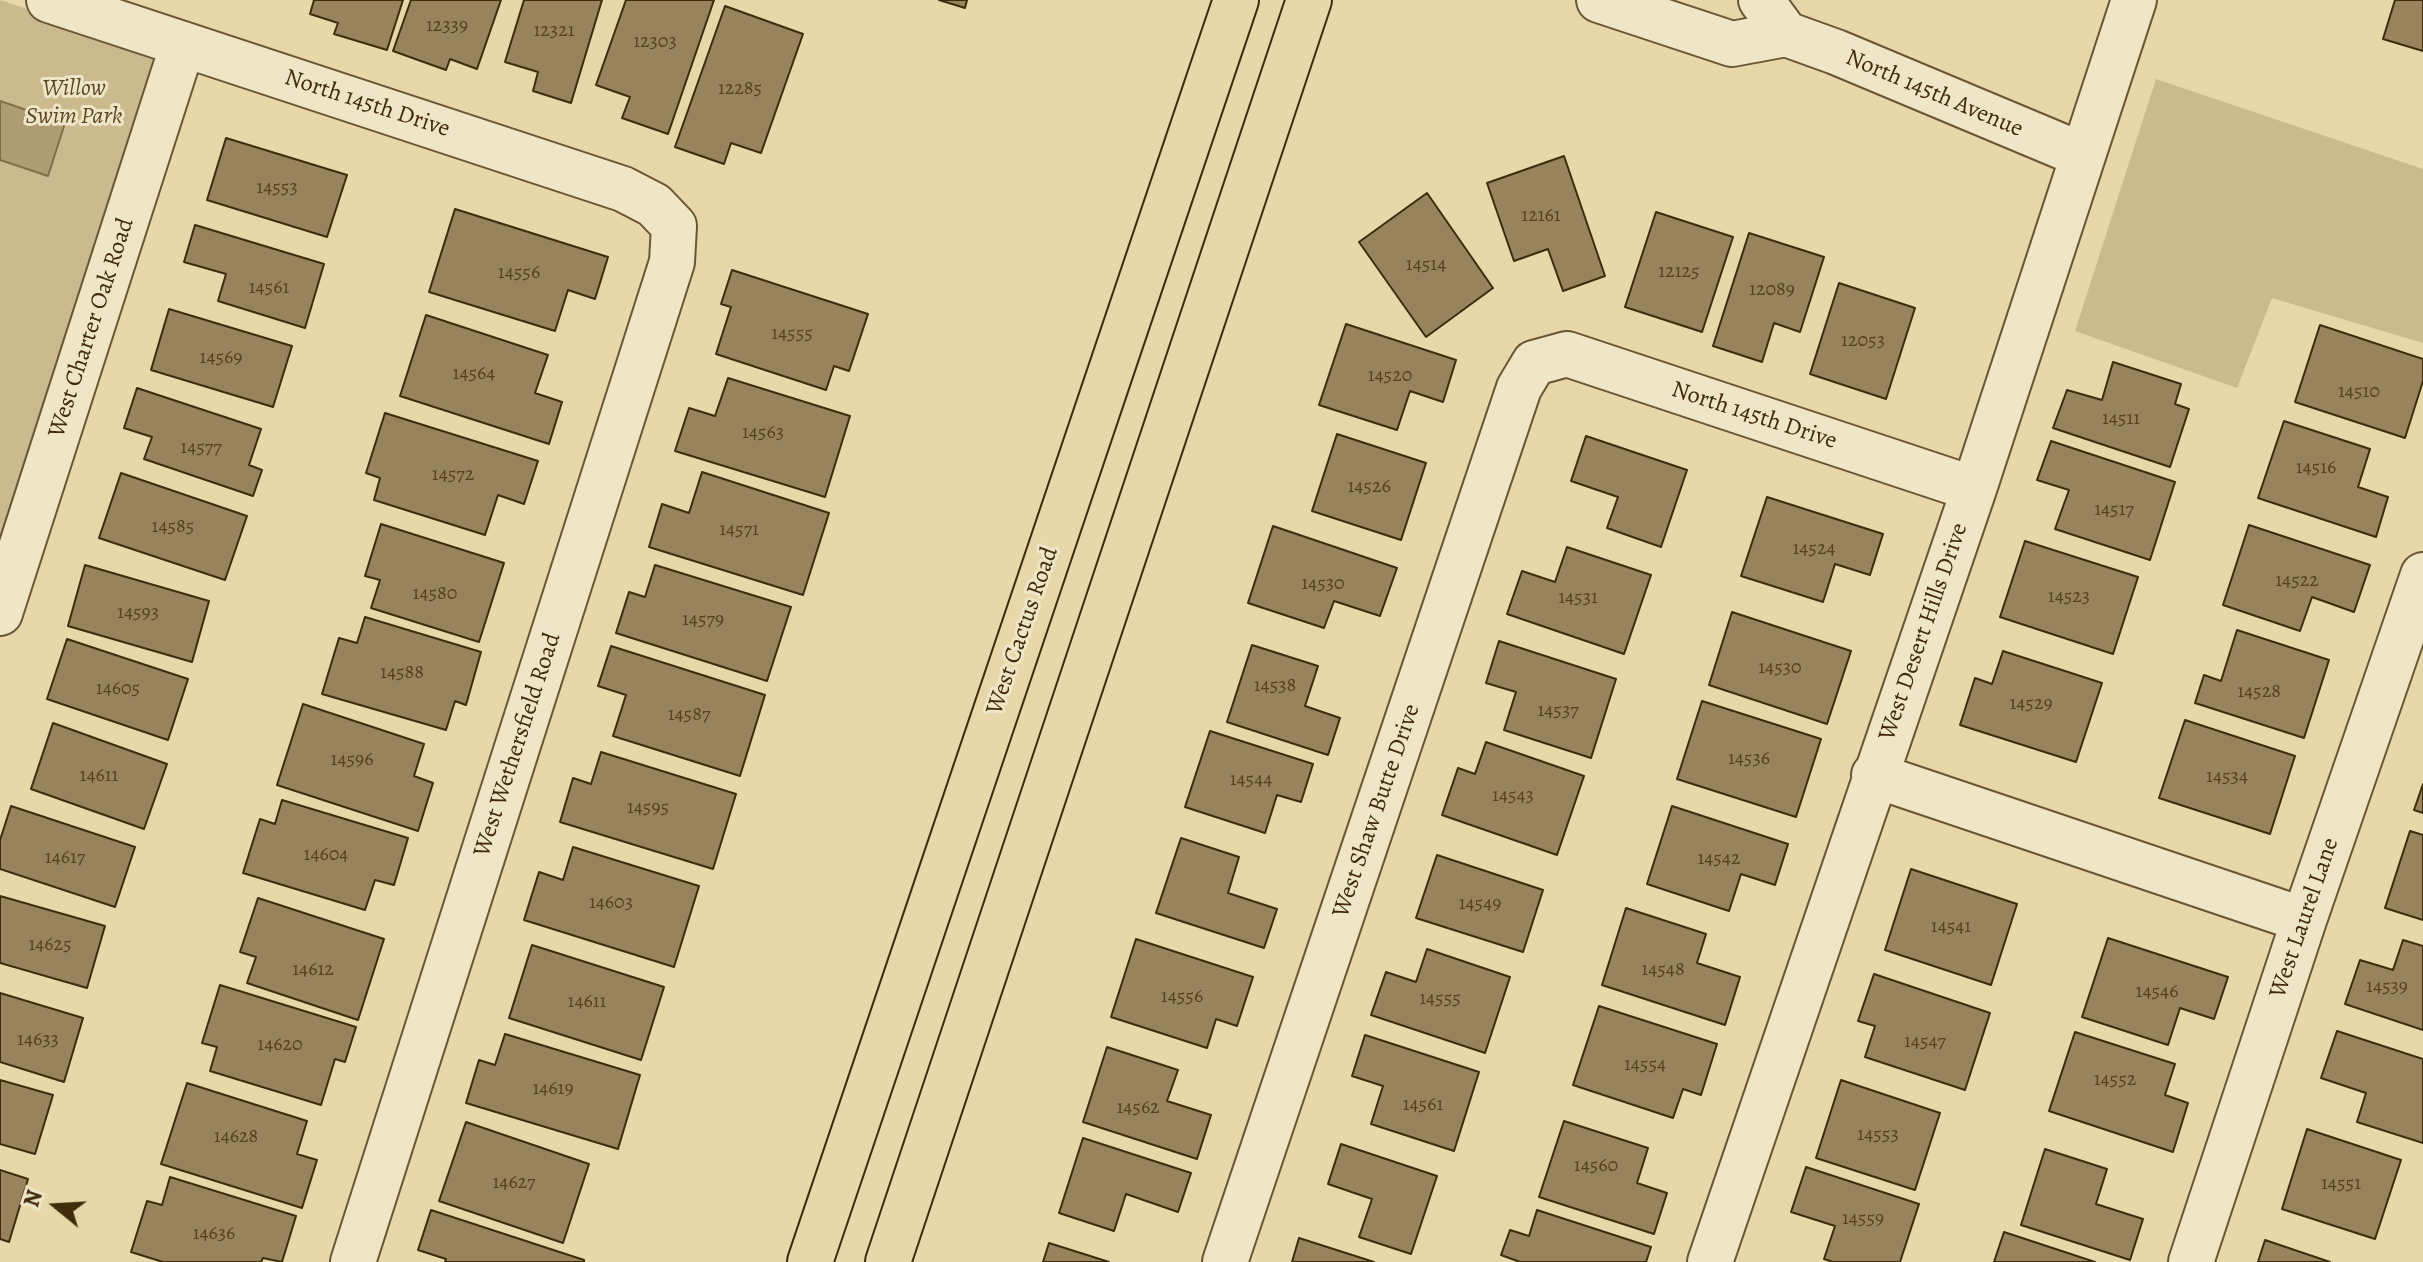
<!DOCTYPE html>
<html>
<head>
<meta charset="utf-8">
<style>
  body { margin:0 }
  #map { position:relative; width:2423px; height:1262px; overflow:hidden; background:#e7d7a9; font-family:Alegreya,serif }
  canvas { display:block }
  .north { position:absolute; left:16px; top:1166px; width:80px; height:80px; -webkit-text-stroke:6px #efe5c7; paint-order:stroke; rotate:288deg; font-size:22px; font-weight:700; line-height:32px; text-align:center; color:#402b0b }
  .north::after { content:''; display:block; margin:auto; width:28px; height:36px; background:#402b0b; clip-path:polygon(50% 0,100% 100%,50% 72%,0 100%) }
</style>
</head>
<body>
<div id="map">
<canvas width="2423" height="1262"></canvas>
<div class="north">N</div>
</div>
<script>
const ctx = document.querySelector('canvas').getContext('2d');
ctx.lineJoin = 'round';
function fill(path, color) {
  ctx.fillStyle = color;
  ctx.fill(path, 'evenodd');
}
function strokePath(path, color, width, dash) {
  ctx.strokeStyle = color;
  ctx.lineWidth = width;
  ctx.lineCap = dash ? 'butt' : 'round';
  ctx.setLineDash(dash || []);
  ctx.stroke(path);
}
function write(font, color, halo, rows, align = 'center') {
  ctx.font = font + ' Alegreya,serif';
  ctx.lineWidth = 6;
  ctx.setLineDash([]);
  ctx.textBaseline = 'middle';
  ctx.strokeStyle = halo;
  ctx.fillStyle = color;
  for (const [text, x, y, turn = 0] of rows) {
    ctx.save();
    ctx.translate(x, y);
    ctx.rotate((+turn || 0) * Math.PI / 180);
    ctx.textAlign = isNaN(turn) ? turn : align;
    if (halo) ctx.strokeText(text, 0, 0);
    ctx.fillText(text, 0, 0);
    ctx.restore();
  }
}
fill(new Path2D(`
  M0,0L167,55L0,552Z
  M2156,79L2423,169V343L2272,298L2237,388L2075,331Z`), '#cbba8e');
const water = new Path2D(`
  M0,101L65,123L48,176L0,160Z`);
fill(water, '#ae9d73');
strokePath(water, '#826f49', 2);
const building = new Path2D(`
  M314,0H403L387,50L334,34L338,23L310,14Z
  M411,0H501L477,69L450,59L446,70L393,51Z
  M524,0H602L571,103L533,91L538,72L505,62Z
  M626,0H714L668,134L622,118L630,97L596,85Z
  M939,0H967L965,8Z
  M2395,0H2423V51L2383,39Z
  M725,6L803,34L761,153L731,143L724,164L675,147Z
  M226,138L347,175L327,237L207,200Z
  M1564,156L1605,276L1563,291L1548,249L1514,261L1487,183Z
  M1427,193L1493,288L1426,337L1359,242Z
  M455,209L608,257L595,299L568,290L555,331L429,292Z
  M1656,212L1733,237L1702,332L1625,307Z
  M195,225L324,264L305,328L218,301L226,274L184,262Z
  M1749,233L1824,257L1800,332L1774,323L1762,362L1713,346Z
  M732,270L868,314L849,371L834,366L826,390L716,354L731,307L721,304Z
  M1839,283L1915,308L1886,399L1810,374Z
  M169,309L292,346L273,407L151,370Z
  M426,315L548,355L535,393L562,402L549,444L400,396Z
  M1346,324L1456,360L1443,402L1410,391L1397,430L1319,405Z
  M2320,325L2423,359V381L2405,438L2295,402Z
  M2113,362L2181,384L2175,404L2189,409L2170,467L2053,428L2067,390L2102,400Z
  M728,378L850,416L825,497L675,451L689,408L715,416Z
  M137,388L261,429L249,465L262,470L253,496L144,459L152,437L124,428Z
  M385,413L538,461L524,504L498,495L485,535L374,500L380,478L366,473Z
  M2284,421L2370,449L2358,487L2388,497L2376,537L2258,498Z
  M1337,434L1426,463L1401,540L1312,511Z
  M1586,436L1687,470L1661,547L1607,528L1618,497L1571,481Z
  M2051,441L2175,482L2150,560L2055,529L2069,490L2037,480Z
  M702,472L829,513L803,595L649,547L662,504L689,513Z
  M121,473L247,516L225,580L99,538Z
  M1767,497L1883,534L1870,575L1835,564L1823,602L1741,576Z
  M381,524L504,563L479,642L371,608L380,580L365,576Z
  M2249,525L2370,565L2354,612L2312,597L2300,631L2223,605Z
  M1273,526L1397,568L1380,616L1334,601L1324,628L1248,603Z
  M2025,541L2138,577L2113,654L2000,617Z
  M1567,547L1651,575L1624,654L1507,614L1522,571L1555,582Z
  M85,565L209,601L192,662L68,626Z
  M655,565L791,607L767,681L616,633L629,592L645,597Z
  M1732,612L1851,651L1827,724L1709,685Z
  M365,617L481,652L466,705L455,701L446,730L322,694L339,638L357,643Z
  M2237,630L2329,660L2304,738L2195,703L2204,675L2221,681Z
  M67,639L188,679L168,740L47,699Z
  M1499,641L1616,679L1591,758L1504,730L1516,692L1486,683Z
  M1252,645L1318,666L1305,706L1340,718L1328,755L1227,722Z
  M611,646L765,695L740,776L613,736L626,695L598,686Z
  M2003,651L2102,683L2076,762L1960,725L1975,678L1992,684Z
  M1702,701L1821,739L1796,817L1677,779Z
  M303,704L424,744L414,776L433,783L418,831L277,785Z
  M2185,720L2295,756L2270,834L2159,798Z
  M53,723L167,764L144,829L31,789Z
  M1210,731L1313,764L1301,802L1277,795L1265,833L1185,807Z
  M1486,742L1584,776L1557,855L1442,815L1458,768L1475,774Z
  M601,752L736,794L713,869L560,822L573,778L591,784Z
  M2423,784V813L2414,810Z
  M282,800L408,838L394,885L375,880L365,910L243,873L260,819L275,824Z
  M11,806L135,847L115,907L0,869V840Z
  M1672,806L1788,844L1775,885L1741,874L1729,911L1647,884Z
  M2410,831L2423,835V920L2385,908Z
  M1181,838L1239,857L1228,893L1277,909L1264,948L1156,913Z
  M573,847L699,886L674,967L524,920L539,872L563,880Z
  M1437,855L1543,890L1523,952L1416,918Z
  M1911,869L2017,904L1991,985L1885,950Z
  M0,896L105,926L87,988L0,963Z
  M258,898L384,939L358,1020L247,983L256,957L240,952Z
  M1626,908L1706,934L1697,963L1740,977L1725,1025L1602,985Z
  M2108,938L2228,977L2214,1019L2180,1008L2168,1045L2082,1017Z
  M1136,939L1253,977L1237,1026L1216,1019L1207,1048L1111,1017Z
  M2403,940L2423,946V1030L2345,1004L2360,960L2393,970Z
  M532,945L664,987L641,1060L509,1018Z
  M1427,949L1510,977L1485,1053L1371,1015L1386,972L1416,982Z
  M1874,974L1990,1013L1965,1090L1865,1057L1875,1026L1858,1021Z
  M220,985L356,1027L345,1062L335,1059L321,1105L210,1071L217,1047L202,1043Z
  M0,993L83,1018L64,1082L0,1062Z
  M1599,1006L1717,1044L1701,1095L1683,1089L1673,1118L1573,1085Z
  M2337,1031L2423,1059V1143L2357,1122L2366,1093L2321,1078Z
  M2075,1032L2175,1064L2165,1095L2188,1103L2173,1152L2049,1111Z
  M505,1034L640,1075L618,1149L466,1103L479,1060L495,1065Z
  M1365,1035L1479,1072L1454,1151L1371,1124L1383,1086L1352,1076Z
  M1107,1047L1178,1070L1167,1101L1211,1115L1197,1159L1083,1122Z
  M0,1080L53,1095L35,1154L0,1144Z
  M1841,1080L1940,1113L1915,1190L1816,1158Z
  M187,1083L307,1121L297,1154L317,1160L302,1208L161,1164Z
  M1564,1121L1648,1148L1637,1183L1667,1193L1654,1234L1539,1197Z
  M466,1122L589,1164L563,1243L439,1201Z
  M2307,1129L2401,1160L2375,1239L2282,1209Z
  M1083,1138L1191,1173L1178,1212L1126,1194L1114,1231L1059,1213Z
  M1341,1144L1437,1176L1411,1254L1359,1237L1372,1199L1328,1184Z
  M2045,1149L2107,1169L2096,1204L2143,1219L2130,1260L2021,1225Z
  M1806,1167L1919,1204L1900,1262H1833L1824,1259L1835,1226L1791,1212Z
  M0,1170L28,1179L9,1242L0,1239Z
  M170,1177L296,1216L282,1262L263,1258L261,1262H163L131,1252L147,1201L162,1205Z
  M431,1210L584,1260V1262H445L446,1259L418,1250Z
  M1537,1210L1651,1247L1646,1262H1520L1501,1255L1510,1230L1529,1236Z
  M2004,1232L2095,1262H1994Z
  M1299,1238L1374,1262H1292Z
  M2265,1240L2330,1262H2258Z
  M1049,1243L1109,1262H1043Z`);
fill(building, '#97845d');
strokePath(building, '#402b0b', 2);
const minor = new Path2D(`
  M49,0L623,189L654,205L674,226L672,262L353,1262
  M1599,0L1732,44L1786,34L1836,52L2082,155
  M1761,0L1786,34
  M0,613L183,44
  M1874,775L2304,920
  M1225,1262L1519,388L1534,363L1567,354L1974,489
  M1710,1262L1974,489L2134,0
  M2191,1262L2304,920L2423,575`);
const major = new Path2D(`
  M810,1262L1236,0
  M888,1262L1309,0`);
strokePath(minor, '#6a5632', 48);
strokePath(major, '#402b0b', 48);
strokePath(minor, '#efe5c7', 44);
strokePath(major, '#e7d7a9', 44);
write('20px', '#564120', null, [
  ["12339",447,26],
  ["12321",554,31],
  ["12303",655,42],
  ["12285",740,89],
  ["14553",277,188],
  ["12161",1541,216],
  ["14514",1426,265],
  ["12125",1679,272],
  ["14556",519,273],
  ["14561",269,288],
  ["12089",1772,290],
  ["14555",792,334],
  ["12053",1863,341],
  ["14569",221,358],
  ["14564",474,374],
  ["14520",1390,376],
  ["14510",2359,392],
  ["14511",2121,419],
  ["14563",763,433],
  ["14577",201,448],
  ["14516",2316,468],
  ["14572",453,475],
  ["14526",1369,487],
  ["14517",2114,510],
  ["14585",173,527],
  ["14571",739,530],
  ["14524",1814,549],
  ["14522",2297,581],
  ["14530",1323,584],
  ["14580",435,594],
  ["14523",2069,597],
  ["14531",1578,598],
  ["14593",138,613],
  ["14579",703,620],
  ["14530",1780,668],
  ["14588",402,673],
  ["14538",1275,686],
  ["14605",118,689],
  ["14528",2259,692],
  ["14529",2031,704],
  ["14537",1558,711],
  ["14587",689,715],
  ["14536",1749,759],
  ["14596",352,760],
  ["14611",99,776],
  ["14534",2227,777],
  ["14544",1251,780],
  ["14543",1513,796],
  ["14595",648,808],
  ["14604",326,855],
  ["14617",65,858],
  ["14542",1719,859],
  ["14603",611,903],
  ["14549",1480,904],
  ["14541",1951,927],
  ["14625",50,945],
  ["14612",313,970],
  ["14548",1663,970],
  ["14539",2387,987],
  ["14546",2157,992],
  ["14556",1182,997],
  ["14555",1440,999],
  ["14611",587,1002],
  ["14633",38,1040],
  ["14547",1925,1042],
  ["14620",280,1045],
  ["14554",1645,1065],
  ["14552",2115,1080],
  ["14619",553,1089],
  ["14561",1423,1105],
  ["14562",1138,1108],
  ["14553",1878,1135],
  ["14628",236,1137],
  ["14560",1596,1166],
  ["14627",514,1183],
  ["14551",2341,1184],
  ["14559",1863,1219],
  ["14636",214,1234]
]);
write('italic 24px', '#5c4825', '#efe5c7', [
  ["Willow",74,89],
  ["Swim Park",74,117]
]);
write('24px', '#402b0b', '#efe5c7', [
  ["North 145th Avenue",1934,94,23],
  ["North 145th Drive",367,104,18],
  ["West Charter Oak Road",92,328,-72],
  ["North 145th Drive",1754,416,18],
  ["West Cactus Road",1023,631,-71],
  ["West Desert Hills Drive",1924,632,-71],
  ["West Wethersfield Road",518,745,-72],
  ["West Shaw Butte Drive",1377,811,-71],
  ["West Laurel Lane",2305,918,-71]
]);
</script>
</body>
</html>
